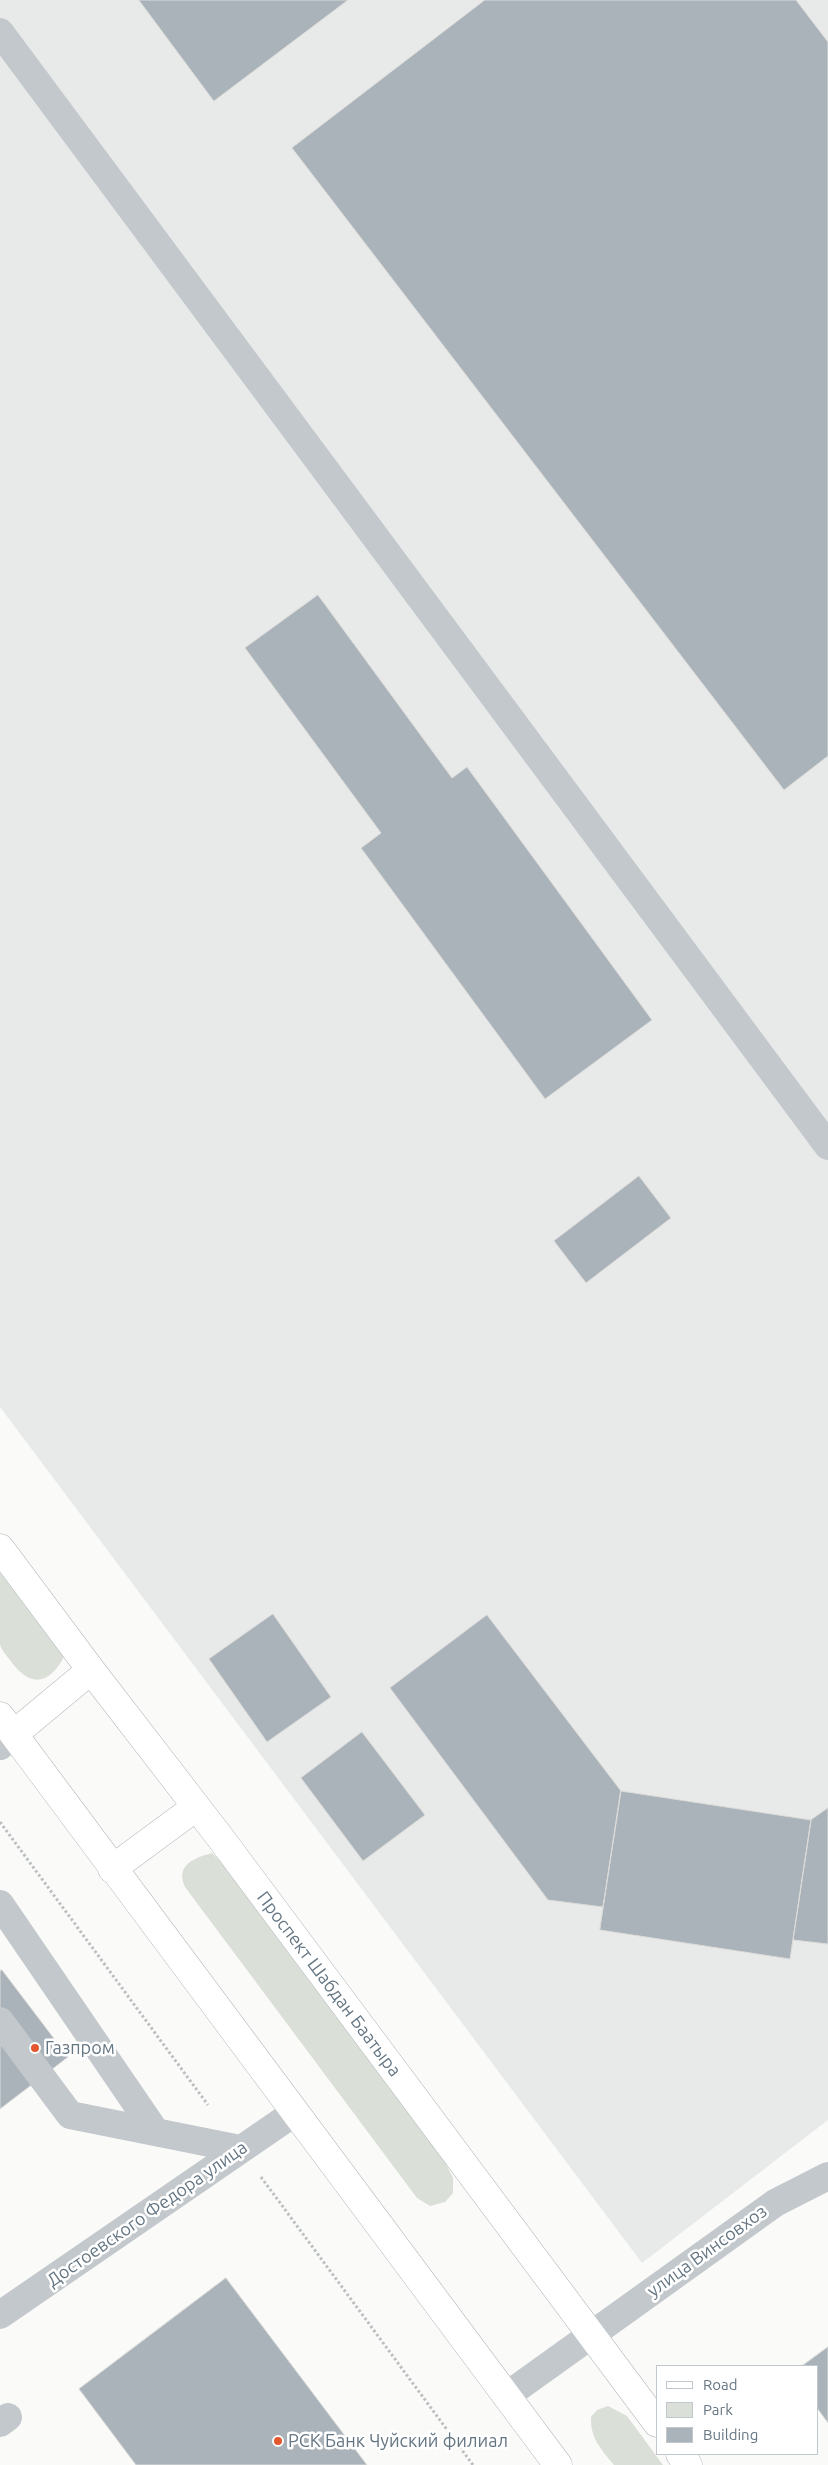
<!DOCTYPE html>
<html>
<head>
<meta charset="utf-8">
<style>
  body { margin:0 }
  #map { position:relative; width:828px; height:2465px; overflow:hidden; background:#fafaf8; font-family:Ubuntu,sans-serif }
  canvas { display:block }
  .legend { position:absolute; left:656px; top:2365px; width:162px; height:90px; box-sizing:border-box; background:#fff; border:1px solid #c1c8cd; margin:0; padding:6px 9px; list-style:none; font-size:15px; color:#657683 }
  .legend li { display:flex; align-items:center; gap:10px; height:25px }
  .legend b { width:25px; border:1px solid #c1c8cd }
</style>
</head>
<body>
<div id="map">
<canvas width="828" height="2465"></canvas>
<ul class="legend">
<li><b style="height:6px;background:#fff"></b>Road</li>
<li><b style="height:14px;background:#dadfd7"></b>Park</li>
<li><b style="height:14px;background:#aab3b9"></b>Building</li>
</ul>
</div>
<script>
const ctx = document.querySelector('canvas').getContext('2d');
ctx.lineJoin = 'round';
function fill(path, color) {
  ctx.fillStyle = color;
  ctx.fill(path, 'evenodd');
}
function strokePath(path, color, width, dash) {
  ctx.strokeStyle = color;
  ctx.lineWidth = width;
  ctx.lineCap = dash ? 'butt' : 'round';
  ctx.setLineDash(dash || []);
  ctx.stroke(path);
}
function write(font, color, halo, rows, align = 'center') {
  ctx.font = font + ' Ubuntu,sans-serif';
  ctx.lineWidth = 5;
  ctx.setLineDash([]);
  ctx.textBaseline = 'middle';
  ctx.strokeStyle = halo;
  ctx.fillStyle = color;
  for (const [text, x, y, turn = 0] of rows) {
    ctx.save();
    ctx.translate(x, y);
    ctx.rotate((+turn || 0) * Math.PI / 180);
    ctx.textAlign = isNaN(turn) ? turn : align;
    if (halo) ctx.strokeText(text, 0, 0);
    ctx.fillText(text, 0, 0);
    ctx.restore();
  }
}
fill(new Path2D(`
  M0,0H828V2120L642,2263L0,1407Z`), '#e8e9e9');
fill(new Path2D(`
  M0,1567L66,1653C51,1684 31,1690 10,1660C7,1656 1,1650 0,1644C0,1619 0,1592 0,1567Z
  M212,1853L231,1872L443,2158L453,2178V2193L445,2202L430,2206L417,2198L185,1887C175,1865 194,1858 212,1853Z
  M608,2406L627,2416L663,2465H614C601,2449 590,2438 591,2417L597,2410Z`), '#dadfd7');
const building = new Path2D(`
  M139,0H348L214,101Z
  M485,0H796L828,42V756L784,790L292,148Z
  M318,595L452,778L467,767L652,1020L545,1099L361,848L381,833L245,648Z
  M639,1176L671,1218L586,1283L554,1241Z
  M273,1614L331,1697L267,1742L209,1659Z
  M487,1615L621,1791L603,1907L548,1900L390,1688Z
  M362,1732L425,1815L363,1861L301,1778Z
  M621,1791L811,1820L790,1959L600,1930Z
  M828,1808V1944L793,1940L811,1820Z
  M2,1970L68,2057L0,2109V1971Z
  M226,2278L367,2465H136L79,2389Z
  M828,2347V2423L817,2408V2366H802Z`);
fill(building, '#aab3b9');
strokePath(building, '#dcdcda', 1);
const major = new Path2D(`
  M0,1548L91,1670L219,1836L657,2423
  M0,1716L558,2465
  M14,1734L91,1670
  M112,1869L196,1807
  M680,2454L688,2465`);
strokePath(major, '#b5babe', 29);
strokePath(new Path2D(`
  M0,1822L208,2105
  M261,2177L473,2465`), '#bbbfc2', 3, [2.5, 2.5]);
strokePath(new Path2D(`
  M0,32L828,1146
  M0,1746L14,1734
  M0,1904L155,2131
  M0,2021L70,2115L240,2149
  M0,2315L294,2113
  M506,2396L775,2203L828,2176
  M0,2423L8,2417`), '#c3c8cc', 28);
strokePath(major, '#fff', 28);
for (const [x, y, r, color] of [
  [35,2048,5,"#e4572e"],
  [278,2441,5,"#e4572e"]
]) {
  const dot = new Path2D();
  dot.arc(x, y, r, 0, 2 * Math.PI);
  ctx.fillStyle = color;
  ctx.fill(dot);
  strokePath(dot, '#fff', 2);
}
write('18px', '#657683', '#fff', [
  ["Проспект Шабдан Баатыра",329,1984,53],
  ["Достоевского Федора улица",147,2214,-35],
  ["улица Винсовхоз",707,2251,-36]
]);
write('18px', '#657683', '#fff', [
  ["Газпром",45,2048],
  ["РСК Банк Чуйский филиал",288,2441]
], 'left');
</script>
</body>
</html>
